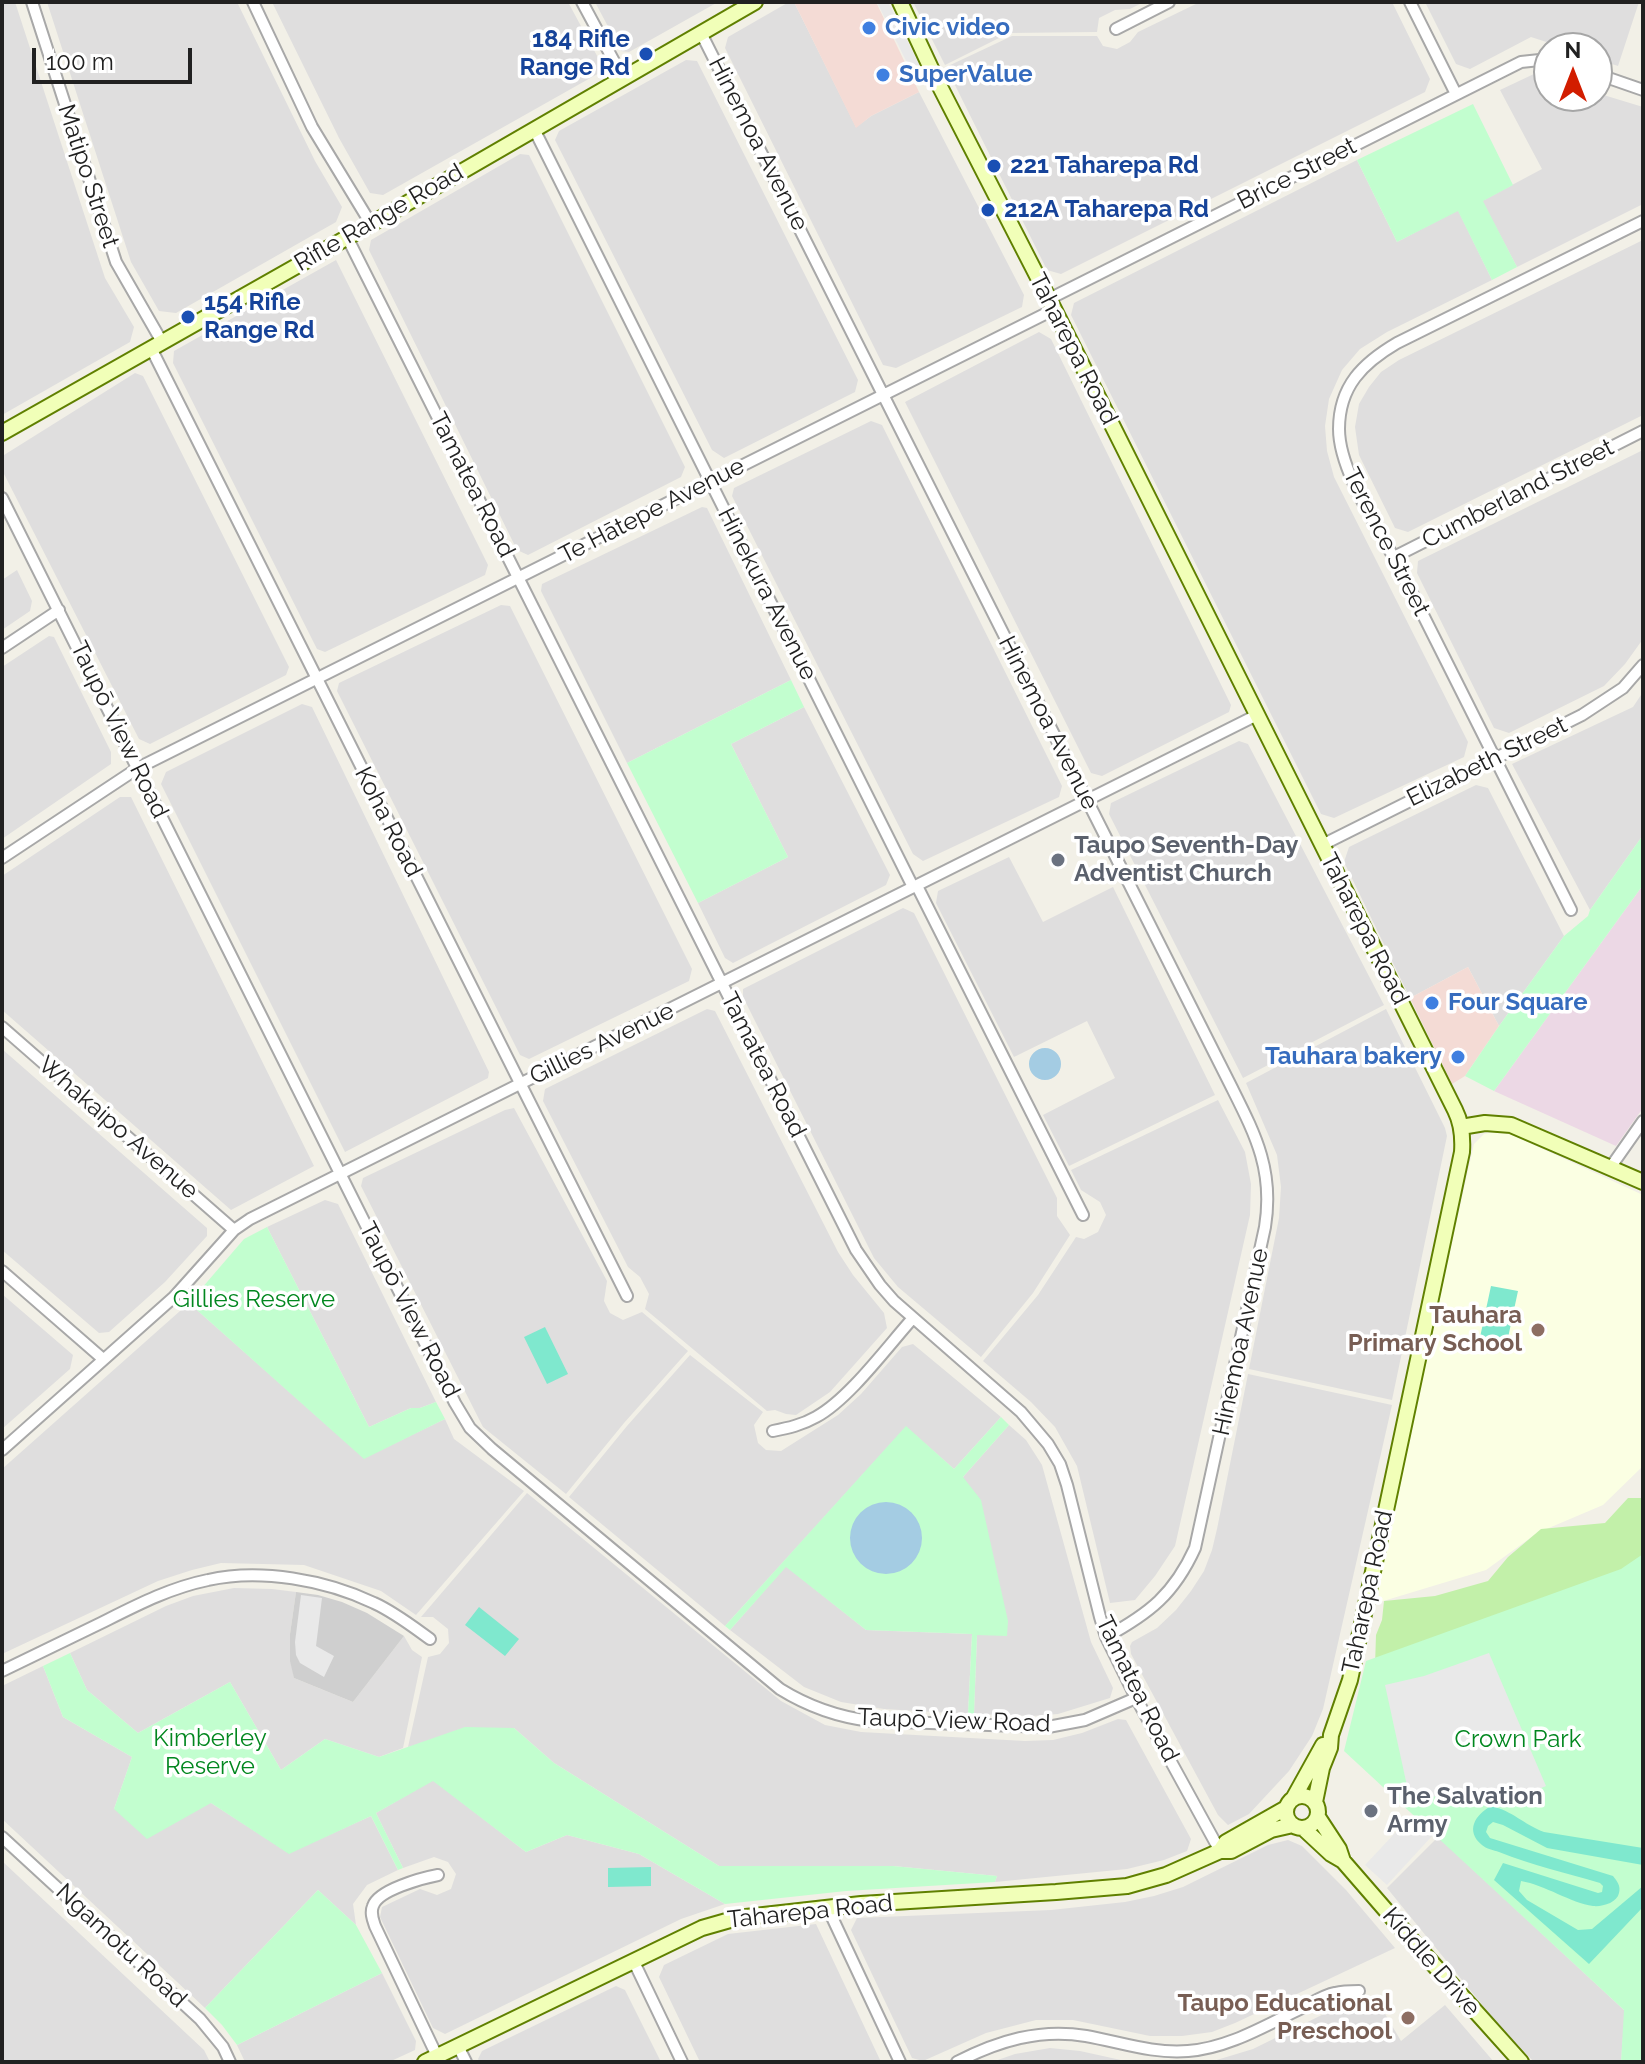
<!DOCTYPE html>
<html>
<head>
<meta charset="utf-8">
<style>
  body { margin:0 }
  #map { position:relative; width:1645px; height:2064px; overflow:hidden; background:#f2f0e7; font-family:Raleway,sans-serif }
  canvas { display:block }
  .frame { position:absolute; inset:0; border:4px solid #212121; pointer-events:none }
  .north { position:absolute; left:1533px; top:32px; width:80px; height:80px; box-sizing:border-box; background:#fff; border:2px solid #a6a6a6; border-radius:50%; rotate:0deg; font-size:22px; font-weight:700; line-height:32px; text-align:center; color:#212121 }
  .north::after { content:''; display:block; margin:auto; width:28px; height:36px; background:#d21d00; clip-path:polygon(50% 0,100% 100%,50% 72%,0 100%) }
  .scale { position:absolute; left:32px; top:48px; width:160px; height:36px; box-sizing:border-box; border:4px solid #212121; border-top:0; padding-left:10px; font-size:24px; line-height:28px; white-space:nowrap; color:#212121; -webkit-text-stroke:6px #fff; paint-order:stroke }
</style>
</head>
<body>
<div id="map">
<canvas width="1645" height="2064"></canvas>
<div class="frame"></div>
<div class="north">N</div>
<div class="scale">100 m</div>
</div>
<script>
const ctx = document.querySelector('canvas').getContext('2d');
ctx.lineJoin = 'round';
function fill(path, color) {
  ctx.fillStyle = color;
  ctx.fill(path, 'evenodd');
}
function strokePath(path, color, width, dash) {
  ctx.strokeStyle = color;
  ctx.lineWidth = width;
  ctx.lineCap = dash ? 'butt' : 'round';
  ctx.setLineDash(dash || []);
  ctx.stroke(path);
}
function write(font, color, halo, rows, align = 'center') {
  ctx.font = font + ' Raleway,sans-serif';
  ctx.lineWidth = 7;
  ctx.setLineDash([]);
  ctx.textBaseline = 'middle';
  ctx.strokeStyle = halo;
  ctx.fillStyle = color;
  for (const [text, x, y, turn = 0] of rows) {
    ctx.save();
    ctx.translate(x, y);
    ctx.rotate((+turn || 0) * Math.PI / 180);
    ctx.textAlign = isNaN(turn) ? turn : align;
    if (halo) ctx.strokeText(text, 0, 0);
    ctx.fillText(text, 0, 0);
    ctx.restore();
  }
}
fill(new Path2D(`
  M2,2H15L105,278L134,327L130,342L2,415Z
  M47,2H237L315,161L342,207L336,222L176,313L159,311L131,262Z
  M272,2H568L602,65L601,72L383,195L370,193L339,138Z
  M595,2H718L629,52L621,51Z
  M789,2H794L856,127L871,116L919,92L1024,295L1022,307L896,368L883,365L725,48L728,37Z
  M913,2H1144L1130,9L1115,10L1099,18L1097,32L1009,33L945,65Z
  M1200,2H1392L1430,79L1425,92L1061,274L1047,270L946,67L1012,36H1097L1103,46L1117,49L1130,42L1138,32Z
  M1425,2H1639L1618,66L1597,59V48H1565L1531,37L1470,69L1456,64Z
  M686,60L697,61L858,380L855,392L724,458L712,450L555,140L559,131Z
  M1536,73L1549,77V96H1597V93L1643,107V204L1517,267L1482,201L1542,169L1500,90Z
  M520,154L529,155L685,467L681,477L528,555L517,550L369,250L371,240Z
  M1357,160L1397,242L1458,210L1492,280L1387,332L1360,349L1342,370L1329,399L1325,426L1327,451L1334,477L1468,742L1464,757L1334,818L1321,814L1071,315L1074,303Z
  M1643,240V415L1408,532L1395,528L1359,455L1355,427L1359,404L1369,387L1381,372L1399,360Z
  M336,260L488,565L485,575L325,652L317,649L173,363L174,351Z
  M1039,332L1051,339L1231,705L1229,712L1102,776L1091,773L905,402Z
  M135,373L143,376L289,667L286,675L150,744L139,739L2,470L4,455Z
  M871,421L882,425L1062,786L1059,797L923,861L913,854L732,496L734,488Z
  M1643,450V639L1625,664L1604,686L1509,733L1494,728L1417,573L1418,561Z
  M702,507L707,508L791,680L627,763L541,591L542,584Z
  M17,570L32,601L30,611L2,630V580Z
  M501,605L510,606L692,969L689,981L529,1059L520,1055L337,691L339,683Z
  M49,636L54,637L111,752V764L2,839V667Z
  M1643,692V835L1590,910L1512,764L1633,707Z
  M302,704L312,707L489,1072L488,1078L345,1152L161,784L166,772Z
  M804,707L890,875L886,885L733,963L725,958L698,903L788,857L731,744Z
  M1239,741L1248,744L1384,1005L1243,1078L1109,814L1111,803Z
  M1476,785L1488,788L1564,936L1499,1026L1468,967L1410,998L1344,862L1349,847Z
  M120,797H131L314,1166L231,1210L2,1010V876Z
  M1009,857L1043,922L1113,887L1215,1095L1069,1166L1043,1115L1115,1078L1087,1021L1014,1057L936,903L938,891Z
  M903,908L914,913L1057,1198V1216L1070,1235L1033,1293L981,1357L898,1287L874,1258L743,997V989Z
  M707,1009L715,1011L838,1252L853,1275L884,1313L887,1328L830,1392L796,1415L786,1414L775,1410L767,1411L645,1309L649,1294L640,1277L628,1267L543,1101L545,1089Z
  M1386,1009L1445,1128L1447,1136L1392,1400L1249,1369L1279,1218L1281,1187L1277,1155L1246,1083Z
  M2,1049L207,1228V1236L165,1282L109,1332L99,1333L2,1250Z
  M1218,1100L1245,1152L1251,1184L1250,1215L1175,1546L1155,1576L1135,1600L1110,1603L1077,1466L1055,1427L1031,1402L983,1361L1038,1295L1076,1237L1084,1239L1098,1232L1106,1215L1100,1202L1081,1190L1071,1170Z
  M514,1108L607,1281L604,1301L610,1313L623,1320L642,1312L688,1351L624,1423L566,1494L483,1427L361,1186L363,1178L505,1110Z
  M325,1200L338,1204L436,1402L420,1408H411L369,1427L267,1227Z
  M2,1294L73,1355L70,1369L2,1429Z
  M189,1303L364,1458L445,1419L454,1439L524,1491L416,1615L381,1591L304,1565L221,1563L192,1570L158,1581L2,1654V1469Z
  M913,1344L1001,1417L954,1469L906,1427L725,1626L569,1497L627,1426L690,1355L763,1412L754,1425L758,1443L766,1450L781,1451L838,1415L861,1394L902,1347Z
  M1248,1374L1392,1405L1323,1709L1312,1736L1289,1771L1249,1814L1228,1825L1218,1815L1131,1654L1130,1646L1132,1642L1157,1628L1176,1610L1191,1591L1204,1571L1212,1550L1217,1529Z
  M1009,1425L1026,1440L1042,1465L1091,1642L1113,1688L1110,1698L1058,1714L1032,1716L974,1714L977,1635L963,1477Z
  M527,1493L781,1701L825,1725L861,1732L1025,1741L1053,1740L1082,1733L1118,1719L1126,1720L1191,1839L1187,1851L1164,1860L1127,1869L995,1882L997,1876L893,1866H719L554,1763L514,1728L408,1747L428,1657L440,1654L449,1643L448,1629L433,1617H421Z
  M786,1566L866,1630L972,1634L968,1714L884,1709L841,1702L804,1687L730,1630Z
  M234,1588L272,1589L296,1592L290,1634L294,1678L353,1702L404,1636L412,1650L422,1657L403,1748L379,1757L325,1739L281,1770L230,1682L138,1733L87,1690L70,1653L166,1606L193,1596Z
  M43,1666L63,1717L132,1757L114,1809L211,1803L289,1853L371,1816L398,1870L367,1885L353,1904L356,1925L318,1890L205,2008L2,1819V1686Z
  M433,1780L526,1852L567,1835L639,1854L725,1904L681,1919L445,2034L433,2028L380,1917L382,1907L420,1889L437,1895L451,1889L456,1874L448,1862L434,1857L403,1868L376,1813Z
  M1438,1837L1625,2011L1621,2062H1534L1497,2023L1387,1888Z
  M1288,1840L1302,1846L1346,1890L1395,1948L1235,2023L1212,2032L1182,2036H1150L1073,2020H1036L986,2033L923,2061L912,2058L851,1930L857,1918L1051,1910L1125,1902L1154,1896L1183,1887L1268,1845Z
  M2,1861L204,2050L210,2062H2Z
  M816,1924L881,2062H700L659,1977L664,1965L728,1934Z
  M382,1973L416,2041L415,2050L389,2062H245L237,2045Z
  M616,1986L625,1990L661,2062H480L478,2059L482,2051Z
  M1445,2005L1494,2062H1210L1253,2049L1336,2008L1359,2012L1381,2007L1401,2041Z
  M1050,2048L1080,2051L1130,2062H992L1015,2054Z`), '#dfdede');
fill(new Path2D(`
  M794,2H876L919,92L871,116L856,128Z
  M1468,967L1499,1026L1465,1076L1452,1084L1410,998Z`), '#f4dbd5');
fill(new Path2D(`
  M1643,885V1108L1616,1146L1494,1091Z`), '#ecd8e5');
fill(new Path2D(`
  M1494,1132L1508,1133L1643,1195V1466L1603,1505L1537,1533L1486,1570L1370,1605L1376,1583L1474,1144L1484,1134Z`), '#fbffe3');
fill(new Path2D(`
  M296,1592L318,1595L342,1602L367,1613L404,1636L353,1702L294,1678L290,1661V1634Z`), '#cfcfcf');
fill(new Path2D(`
  M1628,1498H1643V1567L1375,1666L1376,1635L1382,1620L1384,1601L1435,1596L1488,1581L1508,1557L1541,1529L1605,1523Z`), '#c2f0a9');
fill(new Path2D(`
  M1473,104L1513,185L1483,201L1517,267L1492,280L1458,211L1397,242L1357,160Z
  M791,680L804,707L731,744L788,857L698,903L627,763Z
  M1643,835V885L1494,1091L1465,1076L1499,1026L1564,936L1588,916L1590,910Z
  M267,1227L369,1427L411,1408H420L436,1402L445,1419L364,1459L189,1303L244,1239Z
  M1001,1417L1009,1425L963,1477L981,1500L1008,1621L1007,1636L977,1635L974,1714H968L972,1634L866,1630L786,1567L730,1630L725,1626L906,1426L954,1469Z
  M1643,1554V2062H1621L1624,2010L1344,1751L1366,1661L1621,1569Z
  M70,1653L87,1690L138,1733L230,1682L281,1770L325,1739L379,1757L465,1727L514,1728L554,1763L719,1866H893L997,1876L995,1882L846,1891L725,1904L639,1854L567,1835L526,1852L433,1781L376,1813L403,1868L398,1870L371,1816L289,1854L211,1803L147,1839L114,1809L132,1757L63,1717L43,1666Z
  M318,1890L356,1925L382,1973L237,2045L222,2025L205,2008Z`), '#c2fecf');
fill(new Path2D(`
  M1491,1286L1518,1291L1506,1347L1479,1342Z
  M545,1327L568,1374L547,1384L524,1337Z
  M479,1607L519,1639L505,1656L465,1625Z
  M1491,1806C1513,1811 1523,1824 1544,1832L1643,1848V1865L1547,1848L1503,1825L1493,1822L1488,1826L1486,1832L1490,1838L1613,1876C1617,1881 1621,1886 1619,1893C1617,1903 1602,1907 1593,1906C1571,1903 1545,1885 1521,1881L1519,1891L1527,1900L1578,1930L1592,1929L1643,1886V1907L1589,1964L1494,1880L1503,1863L1598,1893L1602,1892L1603,1886L1600,1883C1566,1873 1532,1865 1499,1852C1494,1850 1486,1849 1482,1845C1465,1831 1475,1815 1491,1806Z
  M651,1867V1886L608,1887V1868Z`), '#7fe8ce');
fill(new Path2D(`
  M877,2H888L926,79L917,83Z
  M301,1595L322,1598L316,1646L334,1656L324,1677L300,1663L296,1655L295,1642Z
  M1489,1653L1546,1786L1510,1801L1409,1795L1385,1685L1424,1676Z
  M1411,1816L1433,1835L1387,1885L1365,1865Z`), '#e9e9e9');
fill(new Path2D(`
  M1029 1064a16 16 0 1 1 32 0a16 16 0 1 1-32 0Z
  M850 1538a36 36 0 1 1 72 0a36 36 0 1 1-72 0Z`), '#a4cce3');
const street = new Path2D(`
  M32,2L116,262L162,342
  M253,2L312,127L371,224
  M582,2L623,78
  M1410,2L1456,94
  M1116,29L1169,2
  M701,33L1232,1088C1256,1136 1274,1171 1265,1227L1195,1548C1174,1594 1150,1613 1106,1637
  M1597,74L1643,90
  M534,129L913,887
  M347,237L856,1250L880,1285L894,1301L1021,1412L1048,1444L1060,1464L1067,1485L1100,1617L1106,1637L1136,1698L1220,1851
  M1049,299L1521,62L1549,59
  M151,348L627,1296
  M2,498L455,1403L470,1428L492,1449L780,1689C809,1707 837,1717 871,1721L1048,1727L1085,1720L1136,1698
  M1394,557L1643,431
  M2,648L59,610
  M1322,845L1582,715L1623,688L1643,665
  M2,858L138,768L1053,310
  M917,886L1083,1215
  M1571,910C1515,798 1458,685 1402,573C1382,533 1339,473 1339,429C1339,386 1363,363 1397,343L1643,221
  M2,1027L234,1230
  M1610,1168L1643,1121
  M2,1271L103,1359
  M773,1431C788,1428 802,1425 816,1417C849,1399 887,1347 913,1318
  M2,1450L174,1297L234,1230L250,1219L1257,715
  M2,1671C35,1655 68,1639 101,1623C135,1606 169,1588 208,1580C260,1568 326,1580 374,1603C394,1612 412,1626 430,1639
  M2,1837L200,2019L223,2047L230,2062
  M829,1907L831,1915L900,2062
  M634,1962L682,2062
  M458,2046L466,2062
  M437,2056L375,1926C373,1920 370,1913 373,1906C378,1890 422,1878 438,1875
  M957,2062C998,2041 1040,2028 1086,2036C1120,2042 1153,2054 1188,2051C1229,2048 1266,2025 1302,2008C1312,2003 1324,1995 1335,1993C1343,1991 1352,1991 1359,1991`);
const secondary = new Path2D(`
  M900,2L936,79L1049,299L1455,1110C1462,1124 1463,1137 1462,1152L1350,1680L1331,1735L1330,1748L1322,1768L1315,1802
  M2,433L371,224L755,2
  M1461,1127L1485,1123L1511,1125L1643,1182
  M1286 1812a16 16 0 1 1 32 0a16 16 0 1 1-32 0Z
  M1293,1799L1323,1745
  M1318,1817L1339,1849L1343,1861L1416,1945L1521,2062
  M1303,1828L1331,1854L1343,1861
  M1220,1851L1226,1842L1286,1808
  M425,2062L702,1928L737,1918L861,1904L1056,1892L1127,1886L1166,1875L1220,1851H1231L1271,1830L1293,1825`);
strokePath(street, '#a8a8a8', 14);
strokePath(secondary, '#608000', 18);
strokePath(street, '#fff', 10);
strokePath(secondary, '#f1ffb8', 14);
for (const [x, y, r, color] of [
  [869,28,8,"#3f7fe0"],
  [646,54,8,"#1a4fb4"],
  [883,75,8,"#3f7fe0"],
  [994,166,8,"#1a4fb4"],
  [988,210,8,"#1a4fb4"],
  [188,317,8,"#1a4fb4"],
  [1058,860,8,"#6b7280"],
  [1432,1003,8,"#3f7fe0"],
  [1458,1057,8,"#3f7fe0"],
  [1538,1330,8,"#8d6e63"],
  [1371,1811,8,"#6b7280"],
  [1408,2018,8,"#8d6e63"]
]) {
  const dot = new Path2D();
  dot.arc(x, y, r, 0, 2 * Math.PI);
  ctx.fillStyle = color;
  ctx.fill(dot);
  strokePath(dot, '#fff', 3);
}
write('bold 24px', '#366cbe', '#fff', [
  ["Civic video",885,28],
  ["SuperValue",899,75],
  ["Four Square",1448,1003],
  ["Tauhara bakery",1442,1057,"right"]
], 'left');
write('bold 24px', '#164399', '#fff', [
  ["184 Rifle",630,40,"right"],
  ["Range Rd",630,68,"right"],
  ["221 Taharepa Rd",1010,166],
  ["212A Taharepa Rd",1004,210],
  ["154 Rifle",204,303],
  ["Range Rd",204,331]
], 'left');
write('24px', '#212121', '#fff', [
  ["Hinemoa Avenue",758,144,63],
  ["Brice Street",1297,174,-27],
  ["Matipo Street",88,176,72],
  ["Rifle Range Road",379,218,-30],
  ["Taharepa Road",1073,349,63],
  ["Tamatea Road",472,485,63],
  ["Cumberland Street",1518,494,-27],
  ["Te Hātepe Avenue",652,511,-27],
  ["Terence Street",1386,542,63],
  ["Hinekura Avenue",767,594,63],
  ["Hinemoa Avenue",1048,723,63],
  ["Taupō View Road",119,730,64],
  ["Elizabeth Street",1487,762,-26],
  ["Koha Road",388,822,63],
  ["Taharepa Road",1364,929,63],
  ["Gillies Avenue",602,1044,-26],
  ["Tamatea Road",763,1065,63],
  ["Whakaipo Avenue",118,1128,41],
  ["Taupō View Road",409,1310,63],
  ["Hinemoa Avenue",1241,1342,-78],
  ["Taharepa Road",1368,1592,-78],
  ["Tamatea Road",1137,1689,64],
  ["Taupō View Road",954,1721,2],
  ["Taharepa Road",810,1912,-6],
  ["Ngamotu Road",121,1946,43],
  ["Kiddle Drive",1431,1962,49]
]);
write('bold 24px', '#5b616d', '#fff', [
  ["Taupo Seventh-Day",1074,846],
  ["Adventist Church",1074,874],
  ["The Salvation",1387,1797],
  ["Army",1387,1825]
], 'left');
write('24px', '#02871f', '#fff', [
  ["Gillies Reserve",254,1300],
  ["Kimberley",210,1739],
  ["Reserve",210,1767],
  ["Crown Park",1518,1740]
]);
write('bold 24px', '#785e54', '#fff', [
  ["Tauhara",1522,1316],
  ["Primary School",1522,1344],
  ["Taupo Educational",1392,2004],
  ["Preschool",1392,2032]
], 'right');
</script>
</body>
</html>
